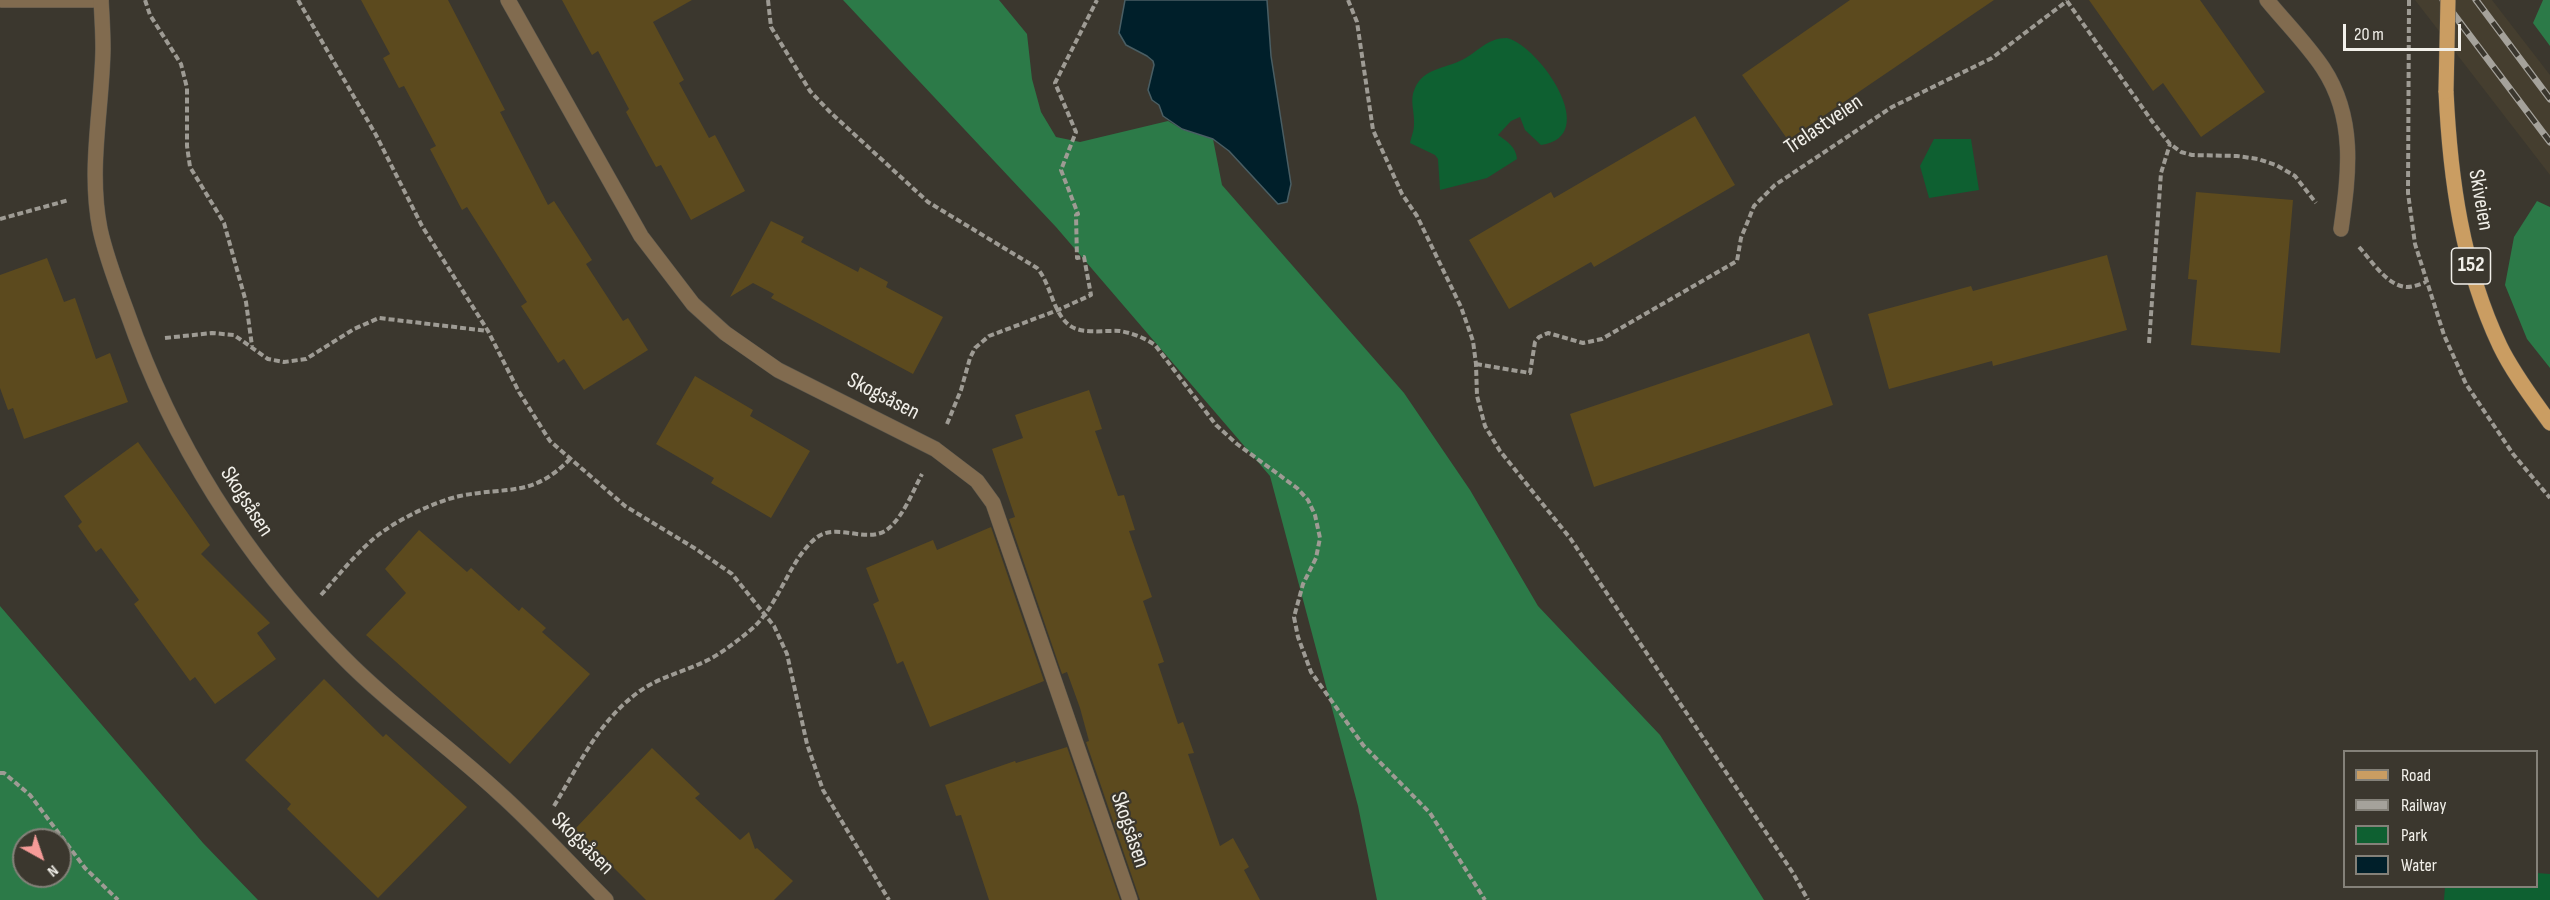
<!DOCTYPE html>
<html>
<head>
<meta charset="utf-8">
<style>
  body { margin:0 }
  #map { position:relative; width:2550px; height:900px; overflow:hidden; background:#3b372e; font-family:"Sofia Sans Condensed",sans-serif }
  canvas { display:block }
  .legend { position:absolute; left:2343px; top:750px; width:195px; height:138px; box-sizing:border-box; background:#3b372e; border:2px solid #848179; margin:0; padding:8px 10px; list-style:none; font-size:18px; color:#f2f0ea }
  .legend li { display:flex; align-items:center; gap:12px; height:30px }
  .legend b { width:30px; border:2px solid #848179 }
  .north { position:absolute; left:12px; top:828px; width:60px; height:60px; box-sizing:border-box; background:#3b372e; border:2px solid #848179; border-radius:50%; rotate:140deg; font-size:16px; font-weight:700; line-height:24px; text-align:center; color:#f2f0ea }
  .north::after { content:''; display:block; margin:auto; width:21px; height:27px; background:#f59b98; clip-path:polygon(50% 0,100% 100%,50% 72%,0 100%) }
  .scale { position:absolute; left:2343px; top:24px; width:118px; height:27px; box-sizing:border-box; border:3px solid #f2f0ea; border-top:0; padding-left:8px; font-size:18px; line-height:21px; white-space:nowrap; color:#f2f0ea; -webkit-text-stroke:4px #3b372e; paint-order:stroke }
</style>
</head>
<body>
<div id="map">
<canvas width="2550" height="900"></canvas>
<ul class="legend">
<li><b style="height:8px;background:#ca9d62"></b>Road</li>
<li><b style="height:8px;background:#a5a29b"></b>Railway</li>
<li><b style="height:16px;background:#0e6031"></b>Park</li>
<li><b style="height:16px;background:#001f2a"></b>Water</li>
</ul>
<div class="north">N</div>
<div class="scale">20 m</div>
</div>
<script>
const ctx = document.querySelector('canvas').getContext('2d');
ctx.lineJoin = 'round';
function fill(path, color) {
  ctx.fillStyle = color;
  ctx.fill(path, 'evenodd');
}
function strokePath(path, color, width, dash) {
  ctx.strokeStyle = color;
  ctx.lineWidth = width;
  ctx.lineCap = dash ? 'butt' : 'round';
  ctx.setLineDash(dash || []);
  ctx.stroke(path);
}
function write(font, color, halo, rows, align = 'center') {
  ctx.font = font + ' "Sofia Sans Condensed",sans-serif';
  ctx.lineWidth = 4.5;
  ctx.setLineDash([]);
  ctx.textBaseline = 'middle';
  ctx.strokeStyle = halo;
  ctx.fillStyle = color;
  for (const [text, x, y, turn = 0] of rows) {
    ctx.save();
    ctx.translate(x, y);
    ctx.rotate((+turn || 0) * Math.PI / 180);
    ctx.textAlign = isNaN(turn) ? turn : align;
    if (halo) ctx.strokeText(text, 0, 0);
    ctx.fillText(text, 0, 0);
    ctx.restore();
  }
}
fill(new Path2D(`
  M2415,0H2492L2550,75V175Z`), '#453e2f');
fill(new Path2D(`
  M1507,38C1541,47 1602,137 1541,145L1525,130L1520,117L1511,121L1498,135C1508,142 1516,147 1517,159L1487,178L1440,190L1438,159L1435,155L1410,143C1411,137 1414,131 1414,125C1415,112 1409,100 1415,88C1424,68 1444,69 1462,60C1478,52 1487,38 1507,38Z
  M1934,139H1971L1979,190L1929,198L1920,166Z
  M2537,873L2550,874V900H2444L2445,887L2536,886Z`), '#0e6031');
fill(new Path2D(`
  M843,0H999L1027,34L1032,79L1041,112L1056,137L1080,142L1168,121L1182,129L1213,139L1222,185L1404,393L1470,490L1538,606L1660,735L1764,900H1377L1358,806L1270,476L1056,227Z
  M2543,0H2550V46L2533,23Z
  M2537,201L2550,207V368L2527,339L2505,285L2514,237Z
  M0,606L203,843L258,900H0ZM24,840H60V876H24Z`), '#2c7a48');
const water = new Path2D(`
  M1125,0H1267L1271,56L1291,184L1287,202L1278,204L1229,151L1213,139L1182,129L1163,116L1159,105L1152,100L1148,90L1154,65L1153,61L1147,56L1126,45L1119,33Z`);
fill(water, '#001f2a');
strokePath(water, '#495e64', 1.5);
fill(new Path2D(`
  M361,0H448L505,110L500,112L548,205L554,201L592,260L586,264L623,321L628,318L648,350L584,390L564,359L558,363L521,306L527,302L467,207L462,210L430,149L436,146L404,86L399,88L383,58L390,54Z
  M562,0H692L653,22L684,80L679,83L709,138L715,135L745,191L691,220L661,165L656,167L626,112L629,109L598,51L592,55Z
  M1850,0H1994L1788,140L1742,75Z
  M2089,0H2200L2265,92L2201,137L2163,83L2153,91Z
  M1695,116L1735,185L1594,267L1591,262L1509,309L1469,240L1551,192L1554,198Z
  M2196,192L2293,200L2280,353L2191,345L2197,280L2188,279Z
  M771,221L804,237L801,242L858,272L860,267L888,282L886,287L943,317L913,374L771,298L774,294L753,283L730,297Z
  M2107,255L2127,330L1993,366L1992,361L1889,389L1868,314L1971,286L1973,291Z
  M47,258L64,302L75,298L96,359L110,353L128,402L24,439L13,408L8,410L0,388V275Z
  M1809,333L1833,405L1594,487L1570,414Z
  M695,376L753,410L750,416L810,451L771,518L711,483L714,478L656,444Z
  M1089,390L1102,429L1095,431L1106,462L1118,496L1124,495L1135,530L1129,531L1152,597L1143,601L1164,662L1158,664L1178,724L1183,722L1194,753L1188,754L1220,846L1233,838L1249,867L1244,870L1260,900H1140L1086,742L1089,741L1080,708L1067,672L1062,674L1009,519L1015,517L992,449L1023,438L1015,415Z
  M138,442L210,545L201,554L270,623L257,633L276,659L215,704L195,677L190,681L152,629L134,604L139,600L101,548L96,552L78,526L82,522L64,496Z
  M991,527L1044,681L930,727L903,661L897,664L885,633L873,604L879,601L866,568L933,540L937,550Z
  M419,530L467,572L471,568L519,611L522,607L546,628L542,632L590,674L510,764L366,635L406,593L385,569Z
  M324,679L383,737L386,734L467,807L378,898L287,809L291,804L245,760Z
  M1067,747L1120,900H989L961,815L956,816L945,785L1015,761L1016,763Z
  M652,748L700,794L695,798L740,840L749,832L755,849L757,848L793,881L774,900H646L575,829Z`), '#5c4a1e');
const service = new Path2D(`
  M2,0H101`);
const minor = new Path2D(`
  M101,0C102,16 103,33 103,49C102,109 88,169 100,229C106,257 117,285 127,312C172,442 245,558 342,656C390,705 447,745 498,792C536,826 570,864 606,900
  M508,0L641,236L693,304L725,333L778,370L935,449L977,481L993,503L1130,900
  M2267,0C2285,22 2307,44 2323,68C2356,118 2349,173 2341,229`);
const primary = new Path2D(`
  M2446,91C2450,178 2462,266 2500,346C2513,373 2533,399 2550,423`);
strokePath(service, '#58554c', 16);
strokePath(minor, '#58554c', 16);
strokePath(primary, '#58554c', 16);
strokePath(new Path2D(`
  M145,0L150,15L181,64L187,88V146L190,167L224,223L246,302L252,346
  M298,0L376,135L422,226L488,331L519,392L550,441L625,506L696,549L732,574L774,626L787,654L807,744L823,790L889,900
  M768,0L771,27L810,91L830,112L928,202L1037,268C1051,284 1052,311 1069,325C1082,335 1104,330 1120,331C1132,333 1145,338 1155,345L1216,425L1237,444L1297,488L1308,500L1315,515L1320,538L1316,558L1303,584L1294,617L1298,637L1311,672L1363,745L1430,813L1485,900
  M1348,0L1357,22L1373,130L1402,194L1417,216L1461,307L1473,341L1476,364L1477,396L1485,426L1500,451L1570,538L1793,873L1808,900
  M2409,0L2408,193L2415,244L2444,335L2466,384L2513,454L2550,498
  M2067,1L2154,124L2170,144L2181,152L2192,155L2237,156L2258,159L2276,165L2295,176L2316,203
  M0,219L69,200
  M2359,247C2372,261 2387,286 2407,287C2413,287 2421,284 2426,282
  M165,338L212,333L234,335L268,359L284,362L306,359L354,329L379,318L488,331
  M2149,343L2161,173L2170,144
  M1476,364L1530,373L1535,342L1539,337L1548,333L1583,343L1602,339L1737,261L1741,238L1754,206L1775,185L1892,107L1992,58L2067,1
  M947,424L961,390L970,358L975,348L989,336L1058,310L1091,295L1084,257L1077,258L1076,215L1078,214L1061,170L1076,132L1055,83L1097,0
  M321,595C337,577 353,557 371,541C392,522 433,502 460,496C508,486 531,498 569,460
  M0,773H4L30,795L85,868L118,900
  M554,806C579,765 599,720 640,691C661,676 687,671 710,659C726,650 740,639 754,627C780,602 790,559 816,538C837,521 868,546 889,528C904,515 913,491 922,474`), '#9e9b94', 4, [6, 3]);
strokePath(service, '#816b4f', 15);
strokePath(minor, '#816b4f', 15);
strokePath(primary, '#ca9d62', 15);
const rail = new Path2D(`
  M2443,0L2550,142
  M2476,0L2550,99`);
strokePath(rail, '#a5a29b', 7);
strokePath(rail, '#3b372e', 4.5, [14]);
const primaryBridge = new Path2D(`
  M2446,91L2448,0`);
strokePath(primaryBridge, '#58554c', 16, []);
strokePath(primaryBridge, '#ca9d62', 15);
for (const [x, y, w] of [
  [2471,266,39]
]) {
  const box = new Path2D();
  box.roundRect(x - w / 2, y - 18, w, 36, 4.5);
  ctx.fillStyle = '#3b372e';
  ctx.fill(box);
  strokePath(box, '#f2f0ea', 1.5);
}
write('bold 21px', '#f2f0ea', null, [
  ["152",2471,266]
]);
write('22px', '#f2f0ea', '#3b372e', [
  ["Trelastveien",1824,125,-34],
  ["Skiveien",2480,200,80],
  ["Skogsåsen",883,397,27],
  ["Skogsåsen",246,502,57],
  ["Skogsåsen",1129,830,71],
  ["Skogsåsen",582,844,45]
]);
</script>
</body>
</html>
